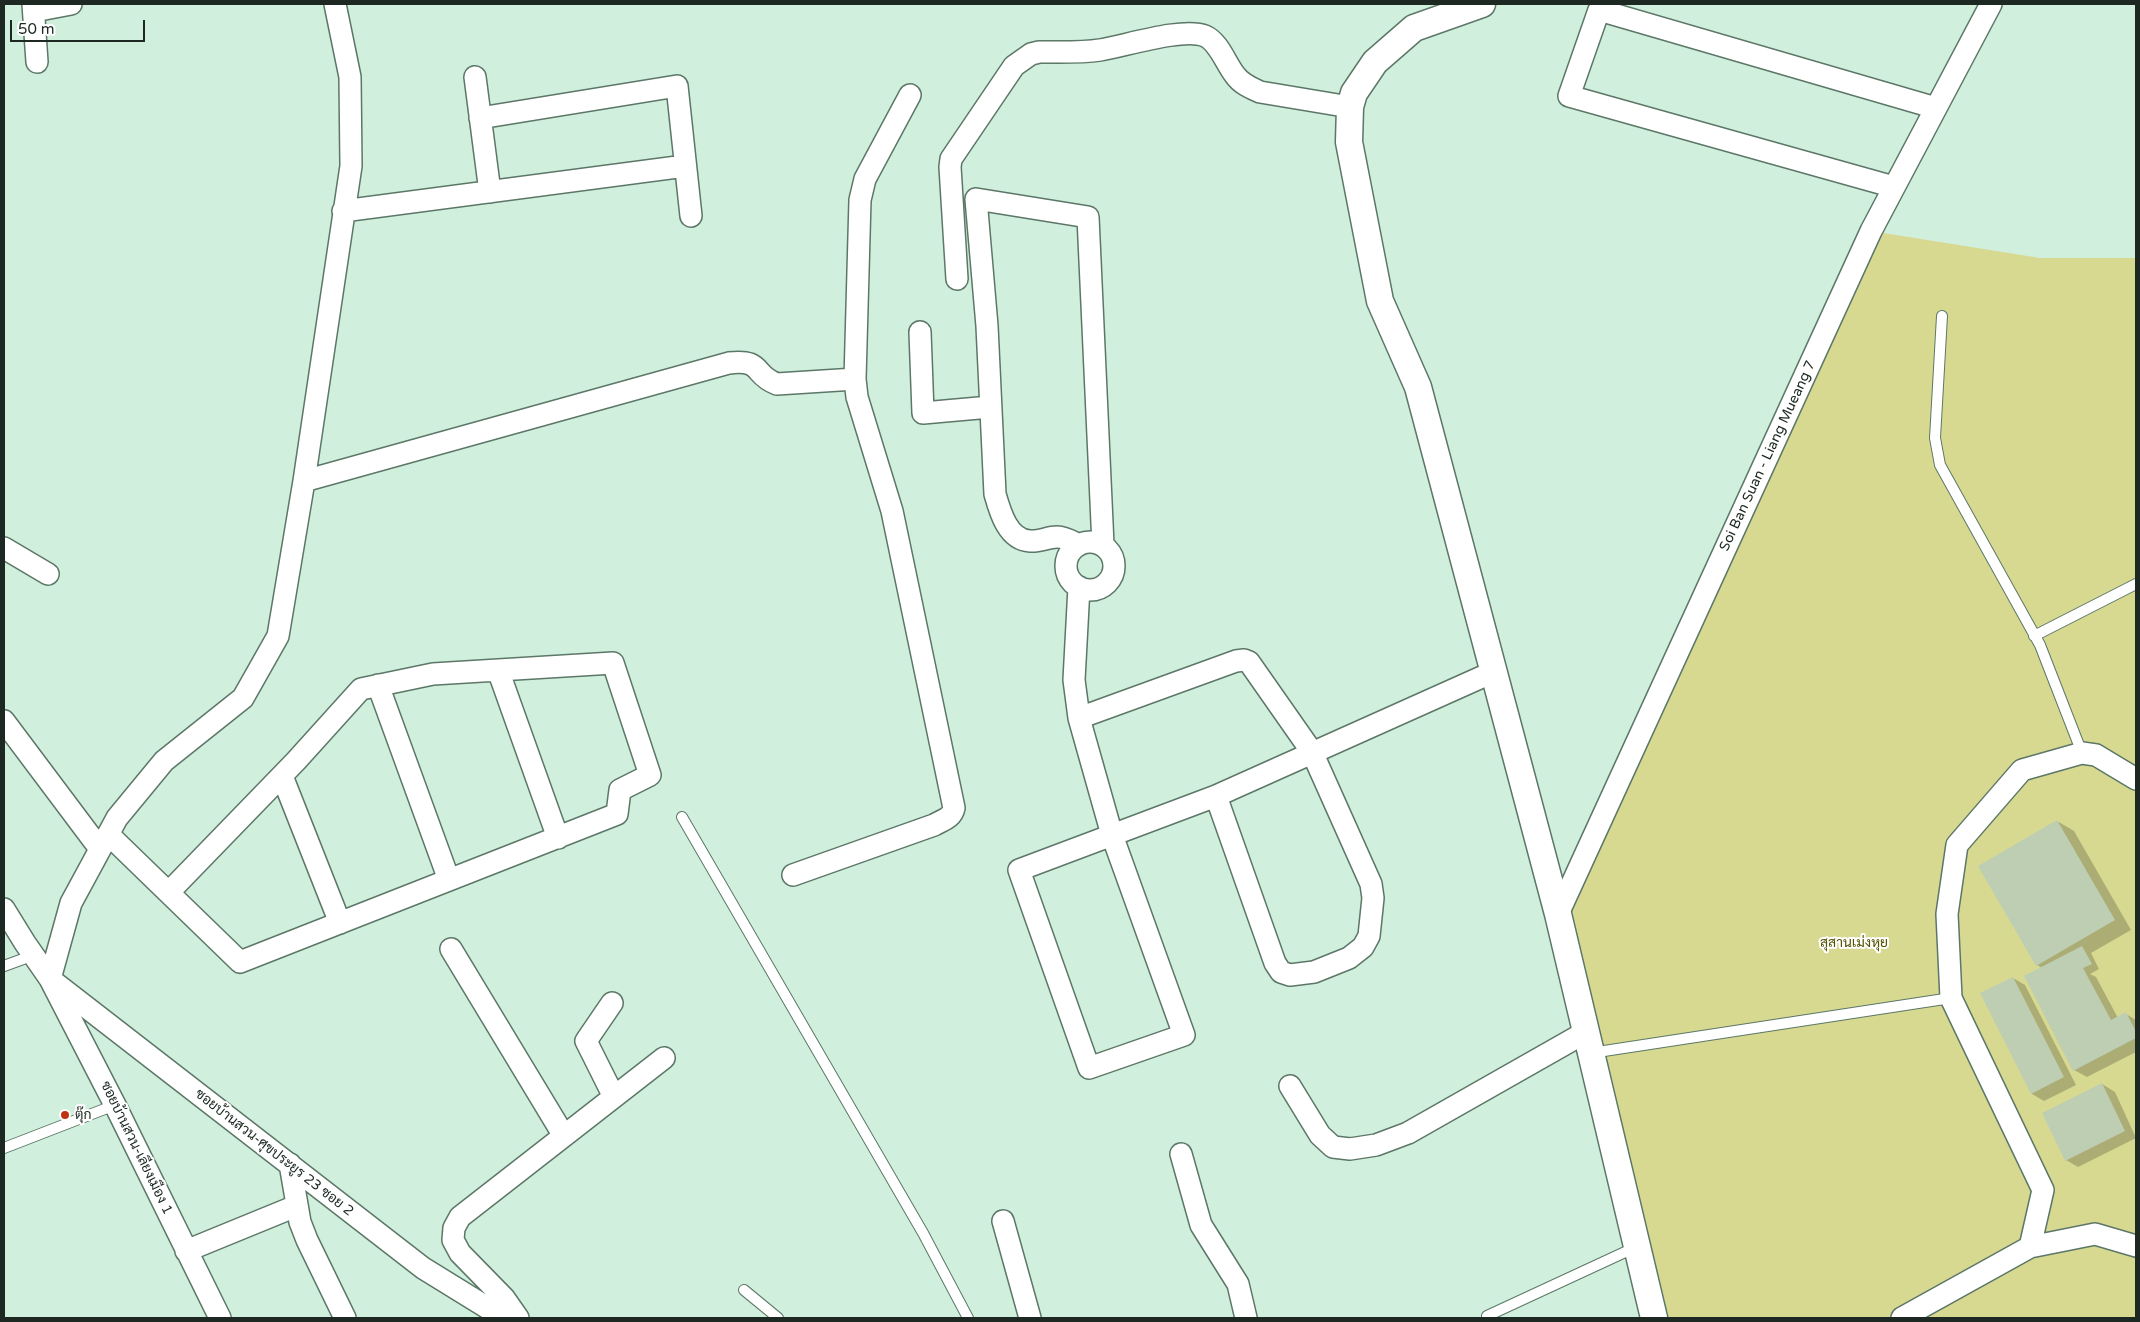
<!DOCTYPE html>
<html>
<head>
<meta charset="utf-8">
<style>
  body { margin:0 }
  #map { position:relative; width:2140px; height:1322px; overflow:hidden; background:#d1efdd; font-family:"Varela Round",sans-serif }
  canvas { display:block }
  .frame { position:absolute; inset:0; border:5px solid #1c2821; pointer-events:none }
  .scale { position:absolute; left:10px; top:20px; width:135px; height:22px; box-sizing:border-box; border:2px solid #1c2821; border-top:0; padding-left:6px; font-size:15px; line-height:18px; white-space:nowrap; color:#1c2821; -webkit-text-stroke:4px #fff; paint-order:stroke }
</style>
</head>
<body>
<div id="map">
<canvas width="2140" height="1322"></canvas>
<div class="frame"></div>
<div class="scale">50 m</div>
</div>
<script>
const ctx = document.querySelector('canvas').getContext('2d');
ctx.lineJoin = 'round';
function fill(path, color) {
  ctx.fillStyle = color;
  ctx.fill(path, 'evenodd');
}
function strokePath(path, color, width, dash) {
  ctx.strokeStyle = color;
  ctx.lineWidth = width;
  ctx.lineCap = dash ? 'butt' : 'round';
  ctx.setLineDash(dash || []);
  ctx.stroke(path);
}
function write(font, color, halo, rows, align = 'center') {
  ctx.font = font + ' "Varela Round",Sarabun,sans-serif';
  ctx.lineWidth = 4;
  ctx.setLineDash([]);
  ctx.textBaseline = 'middle';
  ctx.strokeStyle = halo;
  ctx.fillStyle = color;
  for (const [text, x, y, turn = 0] of rows) {
    ctx.save();
    ctx.translate(x, y);
    ctx.rotate((+turn || 0) * Math.PI / 180);
    ctx.textAlign = isNaN(turn) ? turn : align;
    if (halo) ctx.strokeText(text, 0, 0);
    ctx.fillText(text, 0, 0);
    ctx.restore();
  }
}
fill(new Path2D(`
  M1871,231L2040,258H2136V1318H1654L1558,914Z`), '#d8d991');
fill(new Path2D(`
  M2057,821L2074,831L2131,930L2091,953L2099,969L2090,974L2096,977L2118,1018L2126,1014L2136,1020V1052L2087,1077L2074,1070L2042,968L2037,965Z
  M2013,978L2025,985L2076,1085L2044,1101L2032,1094Z
  M2102,1084L2115,1092L2136,1138L2078,1167L2066,1160Z`), '#0003');
fill(new Path2D(`
  M2057,820L2115,920L2036,966L1978,866Z
  M2082,946L2092,964L2083,968L2111,1020L2126,1012L2136,1032V1038L2073,1071L2024,976Z
  M2013,977L2064,1077L2031,1094L1980,993Z
  M2102,1083L2125,1131L2065,1161L2042,1113Z`), '#bdceb3');
const service = new Path2D(`
  M1942,316L1935,438L1940,465L2040,645L2082,753
  M2034,636L2136,584
  M682,817L923,1233L968,1318
  M4,966L34,955
  M1591,1053L1951,998
  M4,1148L115,1105
  M744,1290L778,1318
  M1487,1316L1636,1247`);
const minor = new Path2D(`
  M33,4L37,62
  M34,11L71,4
  M475,77L490,192
  M480,118L677,86L691,216
  M1894,187L1569,96L1599,10L1936,108
  M343,211L685,166
  M957,279L950,167L951,159L1014,66L1031,54L1039,52C1059,52 1080,53 1100,50C1125,46 1183,27 1205,36C1219,42 1226,64 1235,75C1241,84 1251,88 1260,92L1350,107
  M920,332L923,413L990,407
  M304,481L729,363C764,359 752,375 777,384L855,379
  M1066 566a24 24 0 1 1 48 0a24 24 0 1 1-48 0Z
  M1079,545C1073,542 1065,537 1057,537C1048,537 1039,542 1030,541C1008,540 1000,512 995,494L987,326L976,199L1088,217L1103,545
  M4,548L48,574
  M1079,587L1074,680L1079,718L1112,835L1184,1035L1089,1068L1019,870L1216,796L1493,672
  M498,670L558,838
  M378,685L449,880
  M1079,718L1236,661L1244,660L1249,662L1312,752L1371,884L1373,898L1369,936L1363,947L1349,958L1314,972L1290,975L1281,972L1275,963L1216,796
  M4,721L100,849
  M282,776L340,923
  M108,834L240,962L617,814L620,790L650,775L613,663L433,674L361,689L296,761L169,892
  M793,875L934,825C943,820 952,818 954,808L892,511L857,397L855,379L860,200L865,179L910,95
  M4,909L25,943L50,979L115,1105L220,1318
  M1558,914L1871,231L1991,4
  M451,949L564,1136
  M50,979L71,903L117,818L164,761L243,698L278,636L304,481L351,166L350,77L335,4
  M50,979L423,1268L504,1318
  M612,1003L586,1041L614,1097
  M1290,1086L1320,1135L1333,1147L1350,1149L1376,1145L1408,1133L1586,1032
  M1181,1154L1201,1225L1238,1284L1246,1318
  M290,1164L300,1222L307,1240L345,1318
  M1003,1221L1030,1318
  M2030,1247L2043,1190L1951,998L1947,914L1957,845L2022,770L2082,753L2096,755L2136,779
  M186,1251L296,1206
  M518,1318L504,1298L460,1253L453,1240L454,1228L460,1217L664,1058
  M1902,1318L2030,1247L2095,1234L2136,1246`);
const tertiary = new Path2D(`
  M1482,4L1414,28L1375,62L1354,93L1350,107L1349,142L1380,301L1418,387L1558,914L1654,1318`);
strokePath(service, '#5c7767', 12);
strokePath(minor, '#5c7767', 24);
strokePath(tertiary, '#5c7767', 29);
strokePath(service, '#fff', 10);
strokePath(minor, '#fff', 21);
strokePath(tertiary, '#fff', 26);
for (const [x, y, r, color] of [
  [65,1115,5,"#be3413"]
]) {
  const dot = new Path2D();
  dot.arc(x, y, r, 0, 2 * Math.PI);
  ctx.fillStyle = color;
  ctx.fill(dot);
  strokePath(dot, '#fff', 2);
}
write('14px', '#1c2821', '#fff', [
  ["Soi Ban Suan - Liang Mueang 7",1768,456,-65],
  ["ซอยบ้านสวน-เลียงเมือง 1",136,1148,64],
  ["ซอยบ้านสวน-ศุขประยูร 23 ซอย 2",274,1153,38]
]);
write('14px', '#535200', '#fff', [
  ["สุสานเม่งหุย",1854,943]
]);
write('14px', '#1c2821', '#fff', [
  ["ตุ๊ก",75,1115]
], 'left');
</script>
</body>
</html>
